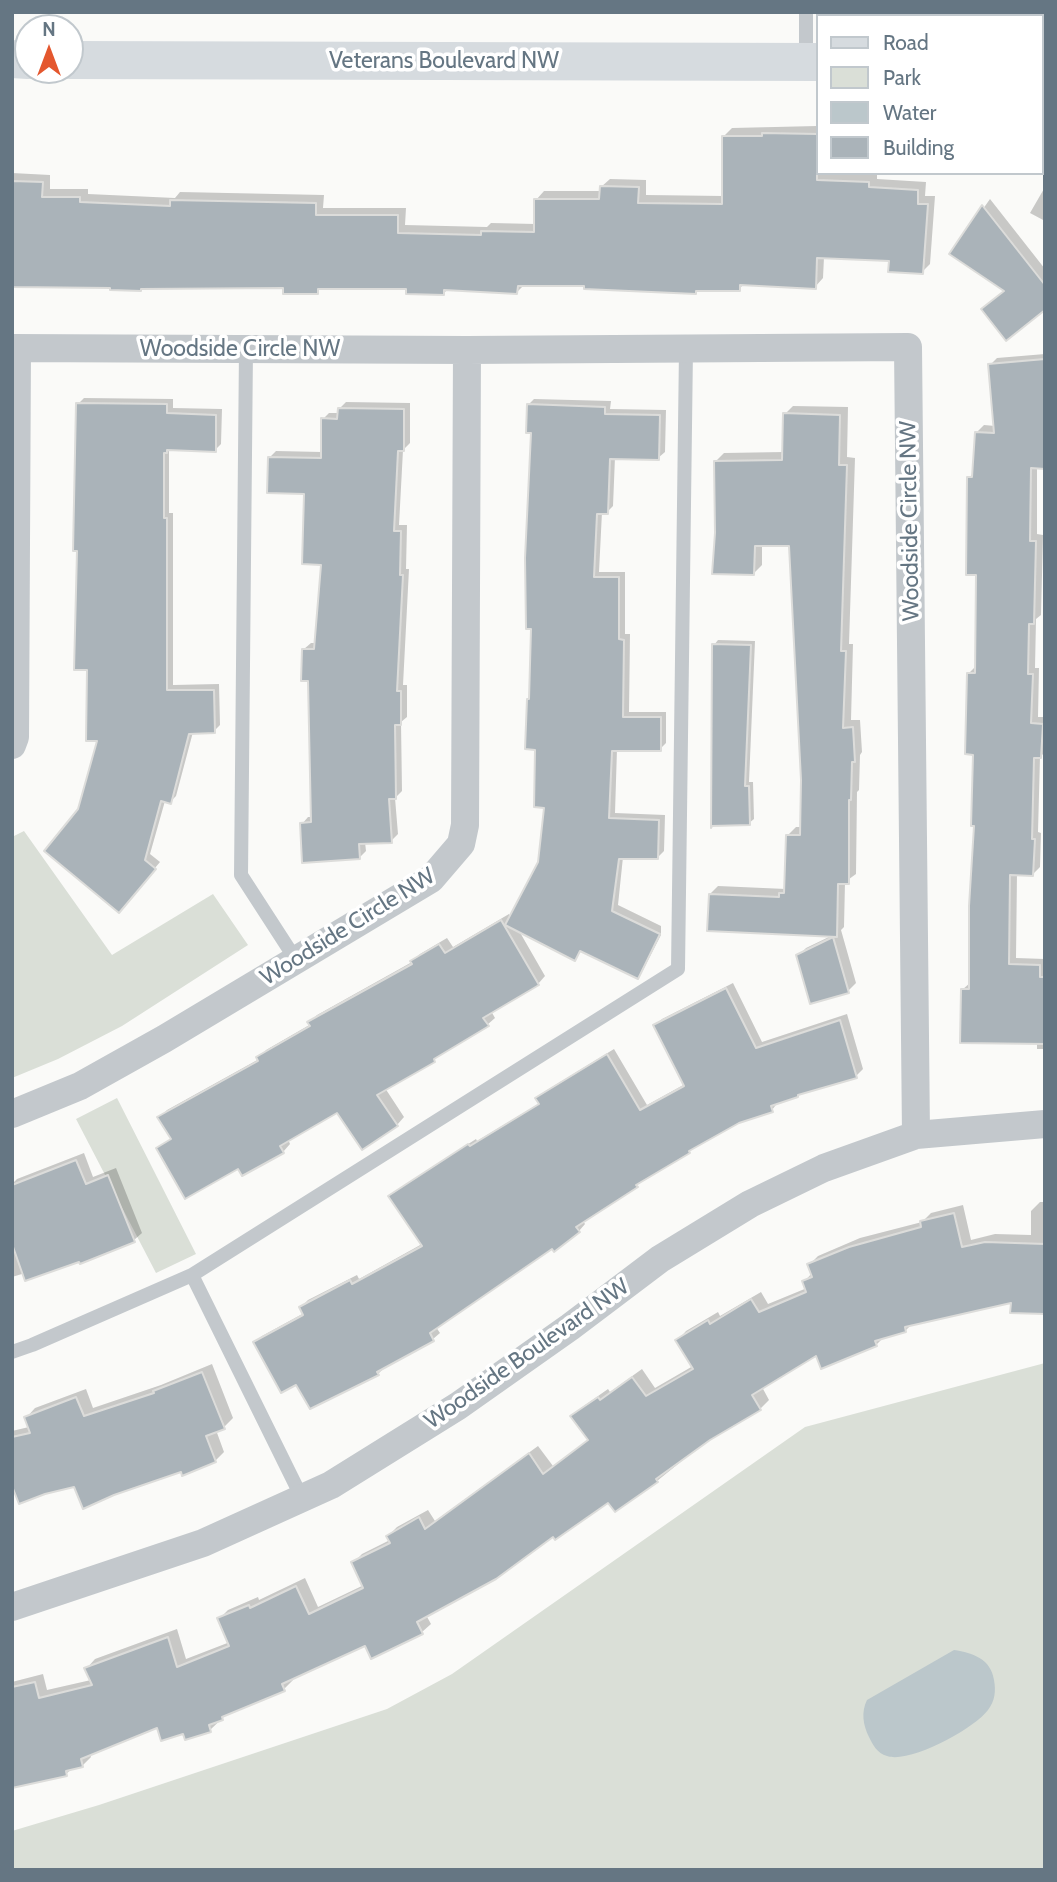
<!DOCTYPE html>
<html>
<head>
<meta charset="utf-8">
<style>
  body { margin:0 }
  #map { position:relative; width:1057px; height:1882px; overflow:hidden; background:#fafaf8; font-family:Cabin,sans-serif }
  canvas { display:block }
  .frame { position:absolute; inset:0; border:14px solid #657683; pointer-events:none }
  .legend { position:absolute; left:816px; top:14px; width:228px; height:161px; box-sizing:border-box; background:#fff; border:2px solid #c1c8cd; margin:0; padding:9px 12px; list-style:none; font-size:21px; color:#657683 }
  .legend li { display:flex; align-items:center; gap:14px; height:35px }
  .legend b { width:35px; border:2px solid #c1c8cd }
  .north { position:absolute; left:14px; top:14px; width:70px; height:70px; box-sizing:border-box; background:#fff; border:2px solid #c1c8cd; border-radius:50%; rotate:0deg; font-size:19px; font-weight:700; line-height:28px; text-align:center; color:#657683 }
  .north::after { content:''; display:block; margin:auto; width:24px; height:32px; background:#e4572e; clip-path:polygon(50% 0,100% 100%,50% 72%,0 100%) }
</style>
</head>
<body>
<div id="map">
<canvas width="1057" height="1882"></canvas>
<div class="frame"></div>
<ul class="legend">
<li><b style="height:9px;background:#d6dbdf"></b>Road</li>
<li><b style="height:19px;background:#dadfd7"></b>Park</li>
<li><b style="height:19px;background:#bbc7cb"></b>Water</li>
<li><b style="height:19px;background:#aab3b9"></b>Building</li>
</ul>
<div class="north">N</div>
</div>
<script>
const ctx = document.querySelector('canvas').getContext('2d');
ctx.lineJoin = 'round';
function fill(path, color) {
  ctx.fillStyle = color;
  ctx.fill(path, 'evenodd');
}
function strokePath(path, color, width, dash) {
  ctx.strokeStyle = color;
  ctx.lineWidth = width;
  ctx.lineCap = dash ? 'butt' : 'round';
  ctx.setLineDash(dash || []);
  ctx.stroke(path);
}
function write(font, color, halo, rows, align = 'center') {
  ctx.font = font + ' Cabin,sans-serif';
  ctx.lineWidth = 7;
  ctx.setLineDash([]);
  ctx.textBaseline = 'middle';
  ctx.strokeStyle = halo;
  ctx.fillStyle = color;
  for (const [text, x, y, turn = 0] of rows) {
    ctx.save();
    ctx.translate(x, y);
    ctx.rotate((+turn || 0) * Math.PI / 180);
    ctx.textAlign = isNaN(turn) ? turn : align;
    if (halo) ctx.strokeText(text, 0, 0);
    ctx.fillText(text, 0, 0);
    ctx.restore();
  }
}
fill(new Path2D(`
  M24,831L112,955L213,894L248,945L122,1026L58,1059L12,1078V837Z
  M117,1098L196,1254L156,1273L76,1119Z
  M1045,1363V1870H12V1831L99,1805L387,1709L452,1674L805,1427Z`), '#dadfd7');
fill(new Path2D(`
  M954,1650C973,1653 991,1659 994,1680C996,1691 995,1701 988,1710C974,1729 909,1764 887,1756C877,1753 873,1745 869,1737C863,1725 861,1712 867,1700Z`), '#bbc7cb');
fill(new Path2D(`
  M817,126V173L877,174V179L926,182L925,196H935L930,264L922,272L891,259L824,257L823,278L815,287L744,284L739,289H699L696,292L586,285H524L517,292L448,289L443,294L408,287H322L317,292L285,286L12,284V173L50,175V189H88V194L175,198L180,192L324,195L323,208H406L405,225L487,227L491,223L536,224V200L544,191H601V187L610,179L646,180V195L724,196V136L732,128Z
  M1045,187V221L1030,213Z
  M990,199L1045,269V308L983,309L1006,290L952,253Z
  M1045,354V467H1037V534L1043,535L1041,615L1036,619L1035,668H1039L1038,717H1045V752L1040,757L1038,832L1041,833L1040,867L1033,874L1017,873L1016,958L1045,959V1049H1037V1042L962,990L971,982L976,825L975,753L969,673L976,666L978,573L969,478L974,472L976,433L984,425L995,426L990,365L997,358Z
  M84,398L173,399V408L222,409L221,444L215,450L169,448V513H173V685L219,684L220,725L214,731L193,732L176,796L170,802L165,801L150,854L160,862L124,905L80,810L99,739L89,668L78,633V404Z
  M534,399L611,401L610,409L666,410L665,452L658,458L615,457L613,506L607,512H602L599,572H625V634H630L629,712H666V743L660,749H617L615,813L665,815L664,851L657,858L623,857L618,905L661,926V935L643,970L637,977L582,950L575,959L518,929L545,976L538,984L491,1011L495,1018L487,1025L442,1053L434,1060L385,1088L404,1117L397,1125L337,1110L288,1139L290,1144L283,1152L238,1166L158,1149L172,1138L160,1117L167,1110L259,1059L266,1050L311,1024L310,1022L317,1015L412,962L420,954L447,938L453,947L509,914L511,917L540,862L546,806L528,699L531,697L533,431L528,405Z
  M346,402L410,403V443L403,450L399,525H407L406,569H409L403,685H407V717L401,722L402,791L395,798L398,834L391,841L365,842L366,851L359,858L302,824L308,817H313L310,679L304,649L311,643H317L323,563L306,492L270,457L276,451L322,452L323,419L329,413H339V409Z
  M793,406L848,407L847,457L855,458L849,644H853L851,720H860L862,752L860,755L859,790L857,792L856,874L845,882L844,927L841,930L856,983L848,991L798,956L806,948L833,935L710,894L718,886L786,889L788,835L796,827H802L803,780L791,544L762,545V565L753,574L717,533L716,461L724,453L784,452L785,414Z
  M718,640L755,641L749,782H753L754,819L749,823L714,645Z
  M733,983L762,1042L847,1014L863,1069L856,1076L801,1092L798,1096L778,1102L772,1110L738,1121L694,1147L583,1221L585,1224L579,1231L436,1327L440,1333L433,1339L385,1367L378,1374L297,1382L256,1342L262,1336L304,1313L301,1307L308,1300L357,1275L359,1279L422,1244L391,1197L397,1190L476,1139L477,1141L540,1103L538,1099L544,1092L614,1049L647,1105L685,1084L655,1026L662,1019Z
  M84,1153L93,1177L116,1168L142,1233L134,1240L12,1277V1184L17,1179Z
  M1040,1202H1045V1312L1012,1300L912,1324L905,1331L885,1336L876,1345L817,1354L762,1387L769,1400L760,1409L709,1439L657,1481L608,1500L426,1615L431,1624L422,1632L365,1644L292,1678L293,1680L284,1689L229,1712L210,1730L158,1726L90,1753L91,1757L82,1766L73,1768L66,1774L12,1786V1682L43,1674L47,1690L91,1680L87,1668L95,1659L177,1629L186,1659L230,1642L219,1619L228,1610L258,1597L259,1600L305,1578L318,1607L364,1585L353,1563L362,1554L390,1540L388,1536L397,1527L428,1510L435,1521L538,1446L553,1466L589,1439L573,1416L581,1408L608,1389L610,1392L642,1369L655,1388L693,1366L678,1340L686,1331L718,1312L720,1316L761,1292L768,1304L807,1288L804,1282L812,1273L809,1265L818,1256L860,1238L922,1222L931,1213L963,1205L971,1240L995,1234L1031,1235V1211Z
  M212,1364L233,1418L224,1427L216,1430L224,1452L215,1461L182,1470L12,1494V1431L29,1427L26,1418L35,1408L86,1389L93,1408L161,1385Z`), '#0003');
const building = new Path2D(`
  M762,133L817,134V180L869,182V187L918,190V204H928L923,274L888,272L889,261L817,258L816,289L740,285V291H696V294L584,289V286H518L517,294L444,290V295L406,294V289H318V294H283V288L141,289V291L110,290V288L12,287V181L43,182L42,197H80V202L170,206V200L316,203V215H398V233L481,235V231L534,232V199H599L600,186L639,187L638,203L722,204V136H762Z
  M982,205L1045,285V310L1006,341L981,309L1004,291L949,254Z
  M1045,359V469L1031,468L1030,541H1036L1034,624H1029L1028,674H1033L1031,723L1043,724L1041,758H1034L1032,839H1035L1033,876L1010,875L1009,964L1040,965V977H1045V1044L960,1043L961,989H969V906L974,826H971L973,755L965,754L967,673H975L976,575H966L967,477H972L975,432L994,433L988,364Z
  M76,403L167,404V413L216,415V452L167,450V453H164V518H167V690H214L215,733L189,734L171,804L161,801L145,860L156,869L119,913L44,851L78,809L97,741H86L87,670H74L77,551H73Z
  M527,404L605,407V414L660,415L659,460L610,459L608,514H597L594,577H619V639L624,640L623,717H661V751H612L609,818L659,820L658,859H619L612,911L660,934L638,979L580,951L575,961L505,925L538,862L544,808L534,807L535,750L525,749L527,699H529L531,629H526L525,558L531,433H526Z
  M338,408L404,409V451H398L394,531H401L400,575H403L397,691H401V725H395L396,799H389L392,843L359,844L360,859L302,863L300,823L311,822L308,681H301L302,649H314L321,565L302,564L304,494L267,493L268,457L321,458V418L337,419Z
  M783,413L840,415L839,465H847L841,651H846L843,728L853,727L855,762H852L851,800H849V884H838L837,937L707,931L709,894L779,897V893H784L786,835H800L801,780L789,546H755L754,575L712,574L715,533L714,461L782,460Z
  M712,644L751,645L745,786H749L750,825L712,826L711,828Z
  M501,920L539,985L483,1018L489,1026L434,1059L435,1062L377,1095L398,1126L362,1150L337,1113L280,1146L284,1153L242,1176L238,1169L185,1199L156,1148L171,1139L157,1117L258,1061L256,1057L310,1026L307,1022L412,964L410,961L439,944L445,953Z
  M833,937L849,993L810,1004L796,955Z
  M726,988L756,1048L840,1020L857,1078L798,1095V1097L771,1106L773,1112L739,1123L689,1151L690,1153L636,1185L638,1187L576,1227L580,1232L554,1252L552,1249L430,1333L434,1341L377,1372L379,1375L310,1409L296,1385L281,1393L253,1342L303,1315L299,1307L350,1280L352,1284L422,1246L388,1196L468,1144L470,1146L539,1104L535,1098L607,1054L640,1110L684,1086L653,1025Z
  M76,1160L86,1184L108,1175L135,1242L80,1264L79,1262L25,1281L12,1244V1185Z
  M954,1213L962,1247L985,1242L1045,1244V1314L1010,1313L1011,1303L905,1327L906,1332L875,1341L877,1346L821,1369L816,1356L752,1395L761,1410L710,1440L656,1479L658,1482L615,1512L608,1503L555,1540L553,1537L496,1579L417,1622L423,1634L371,1659L365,1646L282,1684L285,1691L222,1717L223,1720L209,1725L211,1732L185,1740L183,1734L161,1741L157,1728L81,1759L83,1767L66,1771L67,1776L12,1788V1687L35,1682L39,1698L92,1685L84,1668L168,1637L177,1667L229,1646L217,1618L249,1605L250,1608L296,1586L309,1614L363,1588L351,1562L390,1543L386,1536L419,1517L425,1529L529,1453L543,1474L588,1440L570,1416L598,1397L600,1400L632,1377L646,1396L693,1369L675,1340L708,1320L710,1324L751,1299L759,1312L806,1292L802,1281L812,1277L807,1264L849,1247L921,1227L920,1221Z
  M202,1372L225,1429L206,1436L216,1462L182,1476L181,1472L114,1495L83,1509L74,1487L45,1494L19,1504L12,1486V1437L30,1433L24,1417L76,1397L84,1416L154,1393L153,1391Z`);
fill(building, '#aab3b9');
strokePath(building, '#dcdcda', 2);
strokePath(new Path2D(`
  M806,12V61
  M246,349L241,875L296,960
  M192,1275L302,1498
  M12,1352L32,1345L192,1275L678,969L686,349`), '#c3c8cc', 14);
strokePath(new Path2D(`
  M12,348L467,350L908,347L916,1135
  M12,745L15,737L17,348
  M12,1114L80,1086L164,1039L431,879L461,844L465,825L467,350
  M12,1607L203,1543L331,1485L458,1406L570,1327L660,1259L750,1204L824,1168L916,1135L1045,1124`), '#c3c8cc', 28);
strokePath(new Path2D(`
  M12,59L28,60
  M70,60L817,62
  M1041,62H1045`), '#d6dbdf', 38);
write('23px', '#657683', '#fff', [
  ["Veterans Boulevard NW",444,61],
  ["Woodside Circle NW",240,349],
  ["Woodside Circle NW",910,521,-91],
  ["Woodside Circle NW",348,927,-32],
  ["Woodside Boulevard NW",527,1354,-35]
]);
</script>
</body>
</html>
